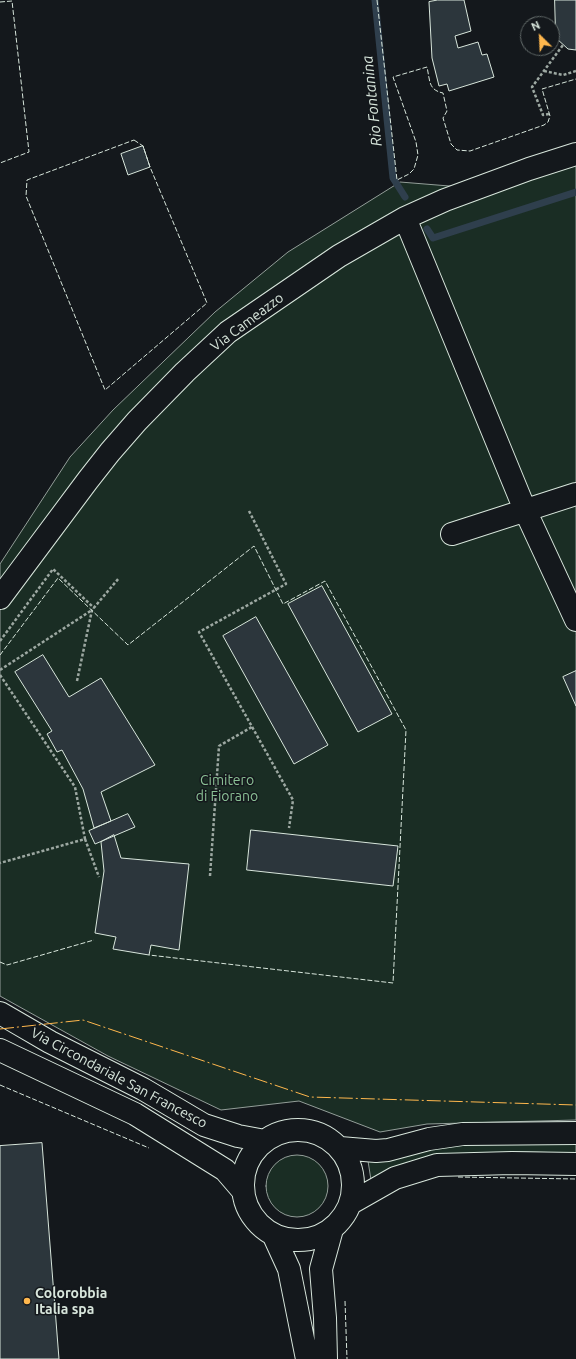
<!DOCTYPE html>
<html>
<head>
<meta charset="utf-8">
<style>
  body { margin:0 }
  #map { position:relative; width:576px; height:1359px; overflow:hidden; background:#14181c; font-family:Ubuntu,sans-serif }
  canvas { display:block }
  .north { position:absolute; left:520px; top:16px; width:40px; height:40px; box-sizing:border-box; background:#14181c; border:1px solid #626a69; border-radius:50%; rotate:336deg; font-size:11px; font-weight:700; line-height:16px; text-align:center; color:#d8e6dc }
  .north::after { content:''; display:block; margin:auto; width:14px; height:18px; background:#ffb74d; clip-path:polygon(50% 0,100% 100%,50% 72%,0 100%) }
</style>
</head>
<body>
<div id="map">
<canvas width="576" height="1359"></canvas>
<div class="north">N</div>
</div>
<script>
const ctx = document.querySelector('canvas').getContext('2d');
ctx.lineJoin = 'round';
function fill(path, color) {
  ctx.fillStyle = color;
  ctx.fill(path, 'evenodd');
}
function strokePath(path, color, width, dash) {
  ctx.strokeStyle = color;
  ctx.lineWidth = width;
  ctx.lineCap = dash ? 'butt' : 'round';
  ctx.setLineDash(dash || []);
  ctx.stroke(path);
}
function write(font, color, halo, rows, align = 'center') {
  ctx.font = font + ' Ubuntu,sans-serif';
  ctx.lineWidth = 3;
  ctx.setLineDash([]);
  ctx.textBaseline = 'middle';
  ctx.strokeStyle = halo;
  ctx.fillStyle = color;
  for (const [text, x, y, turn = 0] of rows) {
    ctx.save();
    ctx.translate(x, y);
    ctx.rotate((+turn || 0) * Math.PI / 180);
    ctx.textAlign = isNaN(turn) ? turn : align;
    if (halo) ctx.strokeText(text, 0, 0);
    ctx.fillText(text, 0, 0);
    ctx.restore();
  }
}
const green = new Path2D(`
  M576,151V1120L427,1124L380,1132L299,1101L221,1110L108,1056L0,996V564L70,457L113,410L215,312L288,252L400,182L474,188Z
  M466,1144H576V1153L520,1152L467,1154L371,1180L368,1161L392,1159L441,1147Z
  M266 1186a31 31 0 1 1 62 0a31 31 0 1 1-62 0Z`);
fill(green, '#1a2d24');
strokePath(green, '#939e99', 1);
strokePath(new Path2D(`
  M375,0L393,178L405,197
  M427,229L433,238L576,192`), '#2f3f4d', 7);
const building = new Path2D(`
  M438,0H464L471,31L455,36L458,48L478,42L482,55L487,54L494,77L449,91L447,84L439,86L432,58L429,2Z
  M555,0H576V50L568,49L556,38Z
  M143,146L150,167L128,175L121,154Z
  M322,586L392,714L358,732L288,604Z
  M256,617L328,745L294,764L223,636Z
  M43,655L69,697L101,678L155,765L101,792L111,821L94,828L83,789L62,750L57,752L47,734L52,731L15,672Z
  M576,671V706L563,677Z
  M128,814L135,827L95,844L89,831Z
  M251,830L398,846L393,886L247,870Z
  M114,835L121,858L189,864L179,950L151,945L149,955L113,949L116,937L95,933L104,871L101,842Z
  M42,1143L59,1359H0V1146Z`);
fill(building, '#2c363c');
strokePath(building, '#d8e6dc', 1);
const minor = new Path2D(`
  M405,218L525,510L576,620
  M452,534L576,494
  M0,598L88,480L110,452L137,421L185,372L228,332L339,256L405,218L445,200L529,169L576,154
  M0,1013L50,1042L143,1089L204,1125L238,1136L265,1141
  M0,1050L135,1114L225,1170L243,1191
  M243 1185a55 55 0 1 1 110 0a55 55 0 1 1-110 0Z
  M340,1148L376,1151L388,1150L429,1139L463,1134L576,1133
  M351,1203L395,1178L437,1165L512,1163L576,1164
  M273,1234L289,1269L307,1359
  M326,1359L325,1318L321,1269L332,1229`);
strokePath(minor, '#d8e6dc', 24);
strokePath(new Path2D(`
  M544,71L563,75L576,71
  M549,114L543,115L532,87L563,45
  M249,511L286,584L199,632L293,800L289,828
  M0,641L53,569L94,608
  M0,670L92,610
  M0,675L75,787L85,839L0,863
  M77,681L92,610L119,578
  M85,839L99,877
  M210,876L219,746L252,727`), '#9da8a2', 2.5, [3, 2]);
strokePath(minor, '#14181c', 22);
strokePath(new Path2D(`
  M377,0L397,180L409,174L414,169L418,155L416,142L393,77L427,67C430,80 428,90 443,93L447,111L443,118L451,144L457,150L470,151L544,125L548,122L550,116L542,89L576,79
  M0,2L12,1L29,152L0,163
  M134,140L143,146L150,167L207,303L105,390L26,196L27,180Z
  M0,655L58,578L128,645L254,546L283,604L325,581L406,730L393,983L149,955
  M0,962L7,965L94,940
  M0,1085L149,1148
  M458,1177L576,1179
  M345,1301L347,1359`), '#d8e6dc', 1, [5, 2]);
strokePath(new Path2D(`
  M0,1029L83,1020L310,1097L576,1105`), '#ffb74d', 1, [14, 3, 2, 3]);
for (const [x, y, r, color] of [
  [27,1301,4,"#ffb74d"]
]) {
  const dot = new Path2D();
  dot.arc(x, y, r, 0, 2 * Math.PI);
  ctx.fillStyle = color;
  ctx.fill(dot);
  strokePath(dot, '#14181c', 1.5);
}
write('14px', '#d8e6dc', '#14181c', [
  ["Via Cameazzo",247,322,-37],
  ["Via Circondariale San Francesco",119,1078,28]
]);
write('14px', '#8ac095', '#14181c', [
  ["Cimitero",227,780],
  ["di Fiorano",227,796]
]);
write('bold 14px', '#d8e6dc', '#14181c', [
  ["Colorobbia",35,1293],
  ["Italia spa",35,1309]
], 'left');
write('italic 15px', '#d8e6dc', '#14181c', [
  ["Rio Fontanina",372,101,-96]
]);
</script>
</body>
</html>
